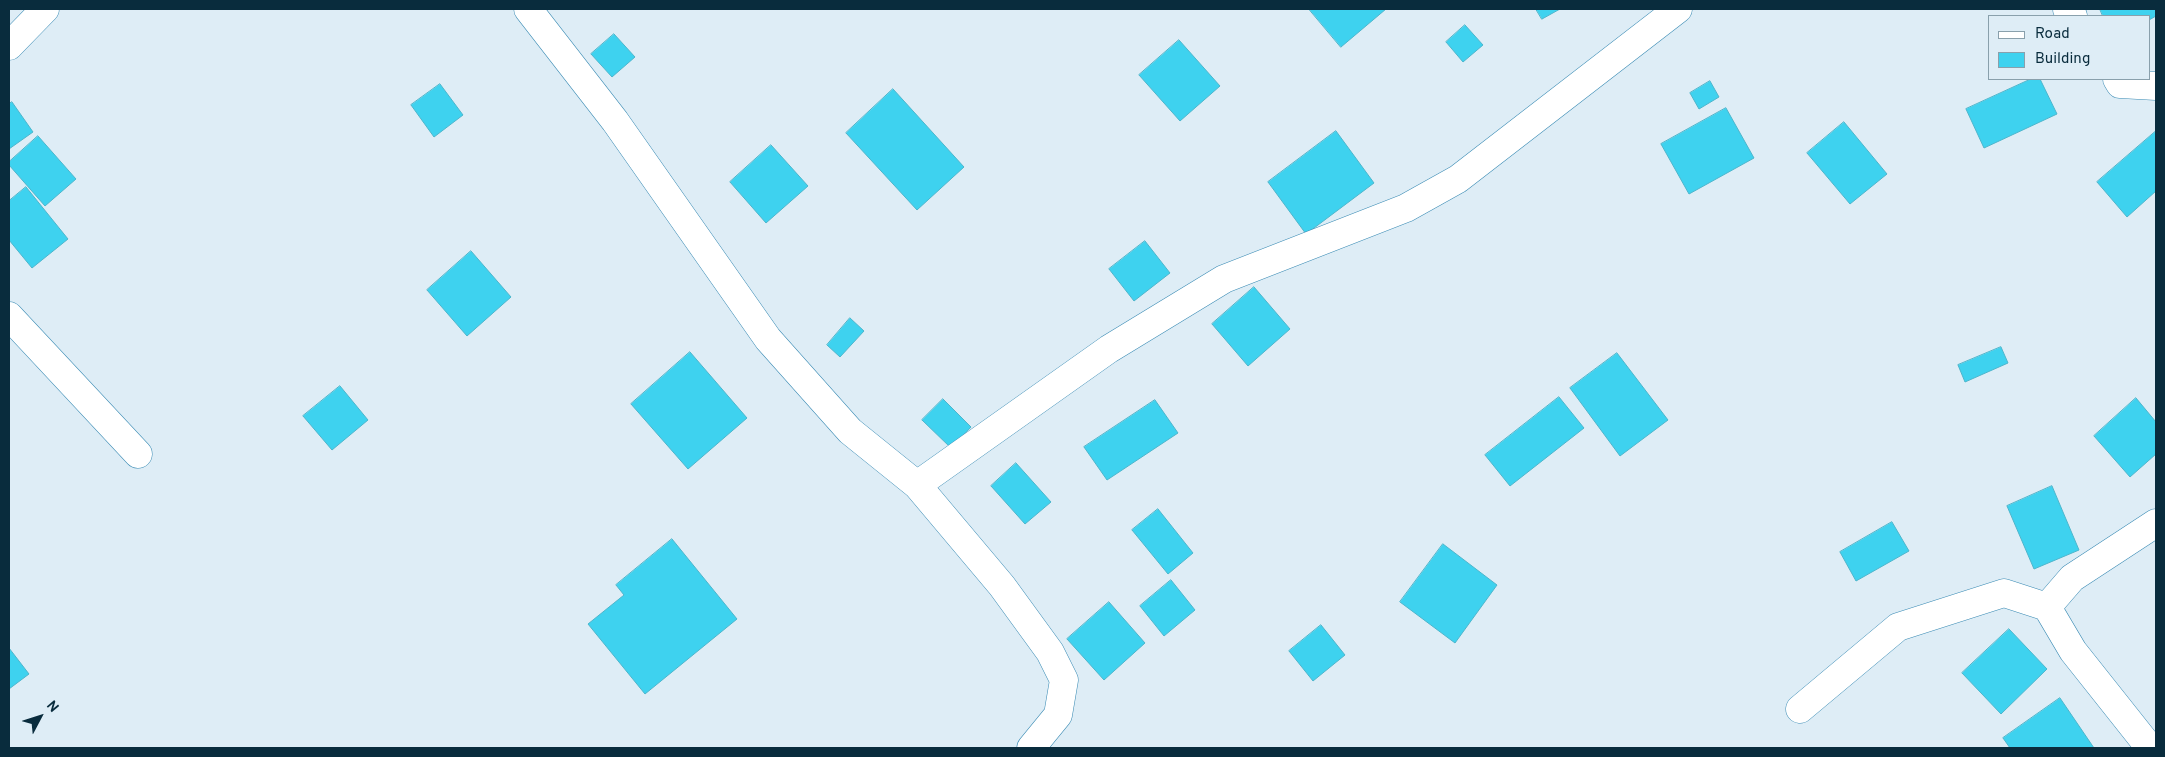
<!DOCTYPE html>
<html>
<head>
<meta charset="utf-8">
<style>
  body { margin:0 }
  #map { position:relative; width:2165px; height:757px; overflow:hidden; background:#deedf6; font-family:Overpass,sans-serif }
  canvas { display:block }
  .frame { position:absolute; inset:0; border:10px solid #092c3d; pointer-events:none }
  .legend { position:absolute; left:1988px; top:15px; width:162px; height:65px; box-sizing:border-box; background:#deedf6; border:1px solid #89a0ac; margin:0; padding:6px 9px; list-style:none; font-size:15px; color:#092c3d }
  .legend li { display:flex; align-items:center; gap:10px; height:25px }
  .legend b { width:25px; border:1px solid #89a0ac }
  .north { position:absolute; left:15px; top:692px; width:50px; height:50px; -webkit-text-stroke:4px #deedf6; paint-order:stroke; rotate:50deg; font-size:14px; font-weight:700; line-height:20px; text-align:center; color:#092c3d }
  .north::after { content:''; display:block; margin:auto; width:18px; height:22px; background:#092c3d; clip-path:polygon(50% 0,100% 100%,50% 72%,0 100%) }
</style>
</head>
<body>
<div id="map">
<canvas width="2165" height="757"></canvas>
<div class="frame"></div>
<ul class="legend">
<li><b style="height:6px;background:#fff"></b>Road</li>
<li><b style="height:14px;background:#3ed2ef"></b>Building</li>
</ul>
<div class="north">N</div>
</div>
<script>
const ctx = document.querySelector('canvas').getContext('2d');
ctx.lineJoin = 'round';
function fill(path, color) {
  ctx.fillStyle = color;
  ctx.fill(path, 'evenodd');
}
function strokePath(path, color, width, dash) {
  ctx.strokeStyle = color;
  ctx.lineWidth = width;
  ctx.lineCap = dash ? 'butt' : 'round';
  ctx.setLineDash(dash || []);
  ctx.stroke(path);
}
const building = new Path2D(`
  M1309,9H1386L1341,47Z
  M1536,9H1560L1542,19Z
  M2100,9H2156V16L2149,20V16H2103Z
  M1465,25L1483,45L1463,62L1446,42Z
  M614,34L635,57L612,77L591,54Z
  M1179,40L1220,86L1180,121L1139,75Z
  M2031,79H2040L2057,114L1984,148L1966,109Z
  M1710,81L1719,97L1699,109L1690,93Z
  M440,84L463,115L434,137L411,105Z
  M893,89L964,167L917,210L846,133Z
  M12,102L33,132L9,149V104Z
  M1726,108L1754,158L1689,194L1661,144Z
  M1844,122L1887,174L1850,204L1807,153Z
  M1336,131L1374,183L1306,234L1268,182Z
  M2156,131V191L2127,217L2097,182Z
  M38,136L76,179L45,206L9,165V162Z
  M771,145L808,186L766,223L730,182Z
  M26,187L68,239L32,268L9,240V201Z
  M1145,241L1170,273L1134,301L1109,269Z
  M471,251L511,297L467,336L427,290Z
  M1254,287L1290,329L1248,366L1212,324Z
  M850,318L864,331L840,357L827,345Z
  M2001,347L2008,363L1965,382L1958,365Z
  M690,352L747,418L688,469L631,404Z
  M1617,353L1668,420L1620,456L1570,388Z
  M340,386L368,420L332,450L303,416Z
  M1559,397L1584,428L1510,486L1485,455Z
  M2136,398L2156,422V454L2130,477L2094,436Z
  M943,399L971,427L951,448L922,420Z
  M1155,400L1178,433L1107,480L1084,447Z
  M1016,463L1051,502L1025,524L991,486Z
  M2052,486L2079,550L2034,569L2007,506Z
  M1158,509L1193,553L1168,574L1132,530Z
  M1892,522L1909,551L1856,581L1840,552Z
  M672,539L737,619L645,694L588,624L624,595L616,585Z
  M1443,544L1497,585L1455,643L1400,602Z
  M1171,580L1195,610L1164,636L1140,606Z
  M1109,602L1145,643L1104,680L1067,639Z
  M1321,625L1345,655L1313,681L1289,651Z
  M2009,629L2047,669L2001,714L1962,673Z
  M9,648L29,674L9,689Z
  M2060,698L2094,748H2010L2003,738Z`);
fill(building, '#3ed2ef');
strokePath(building, '#4db5cb', 1);
const minor = new Path2D(`
  M528,9L615,121L768,339L850,431L917,485L1002,586L1050,652L1064,680L1058,715L1031,748
  M2067,9L2073,16
  M9,46L45,9
  M2117,79L2120,84L2156,86
  M9,316L138,454
  M917,485L1109,349L1224,279L1406,208L1458,179L1678,9
  M1800,709L1898,627L2004,593L2047,607
  M2150,748L2073,651L2047,607L2072,578L2156,523`);
strokePath(minor, '#3a8bb4', 29);
strokePath(minor, '#fff', 28);
</script>
</body>
</html>
